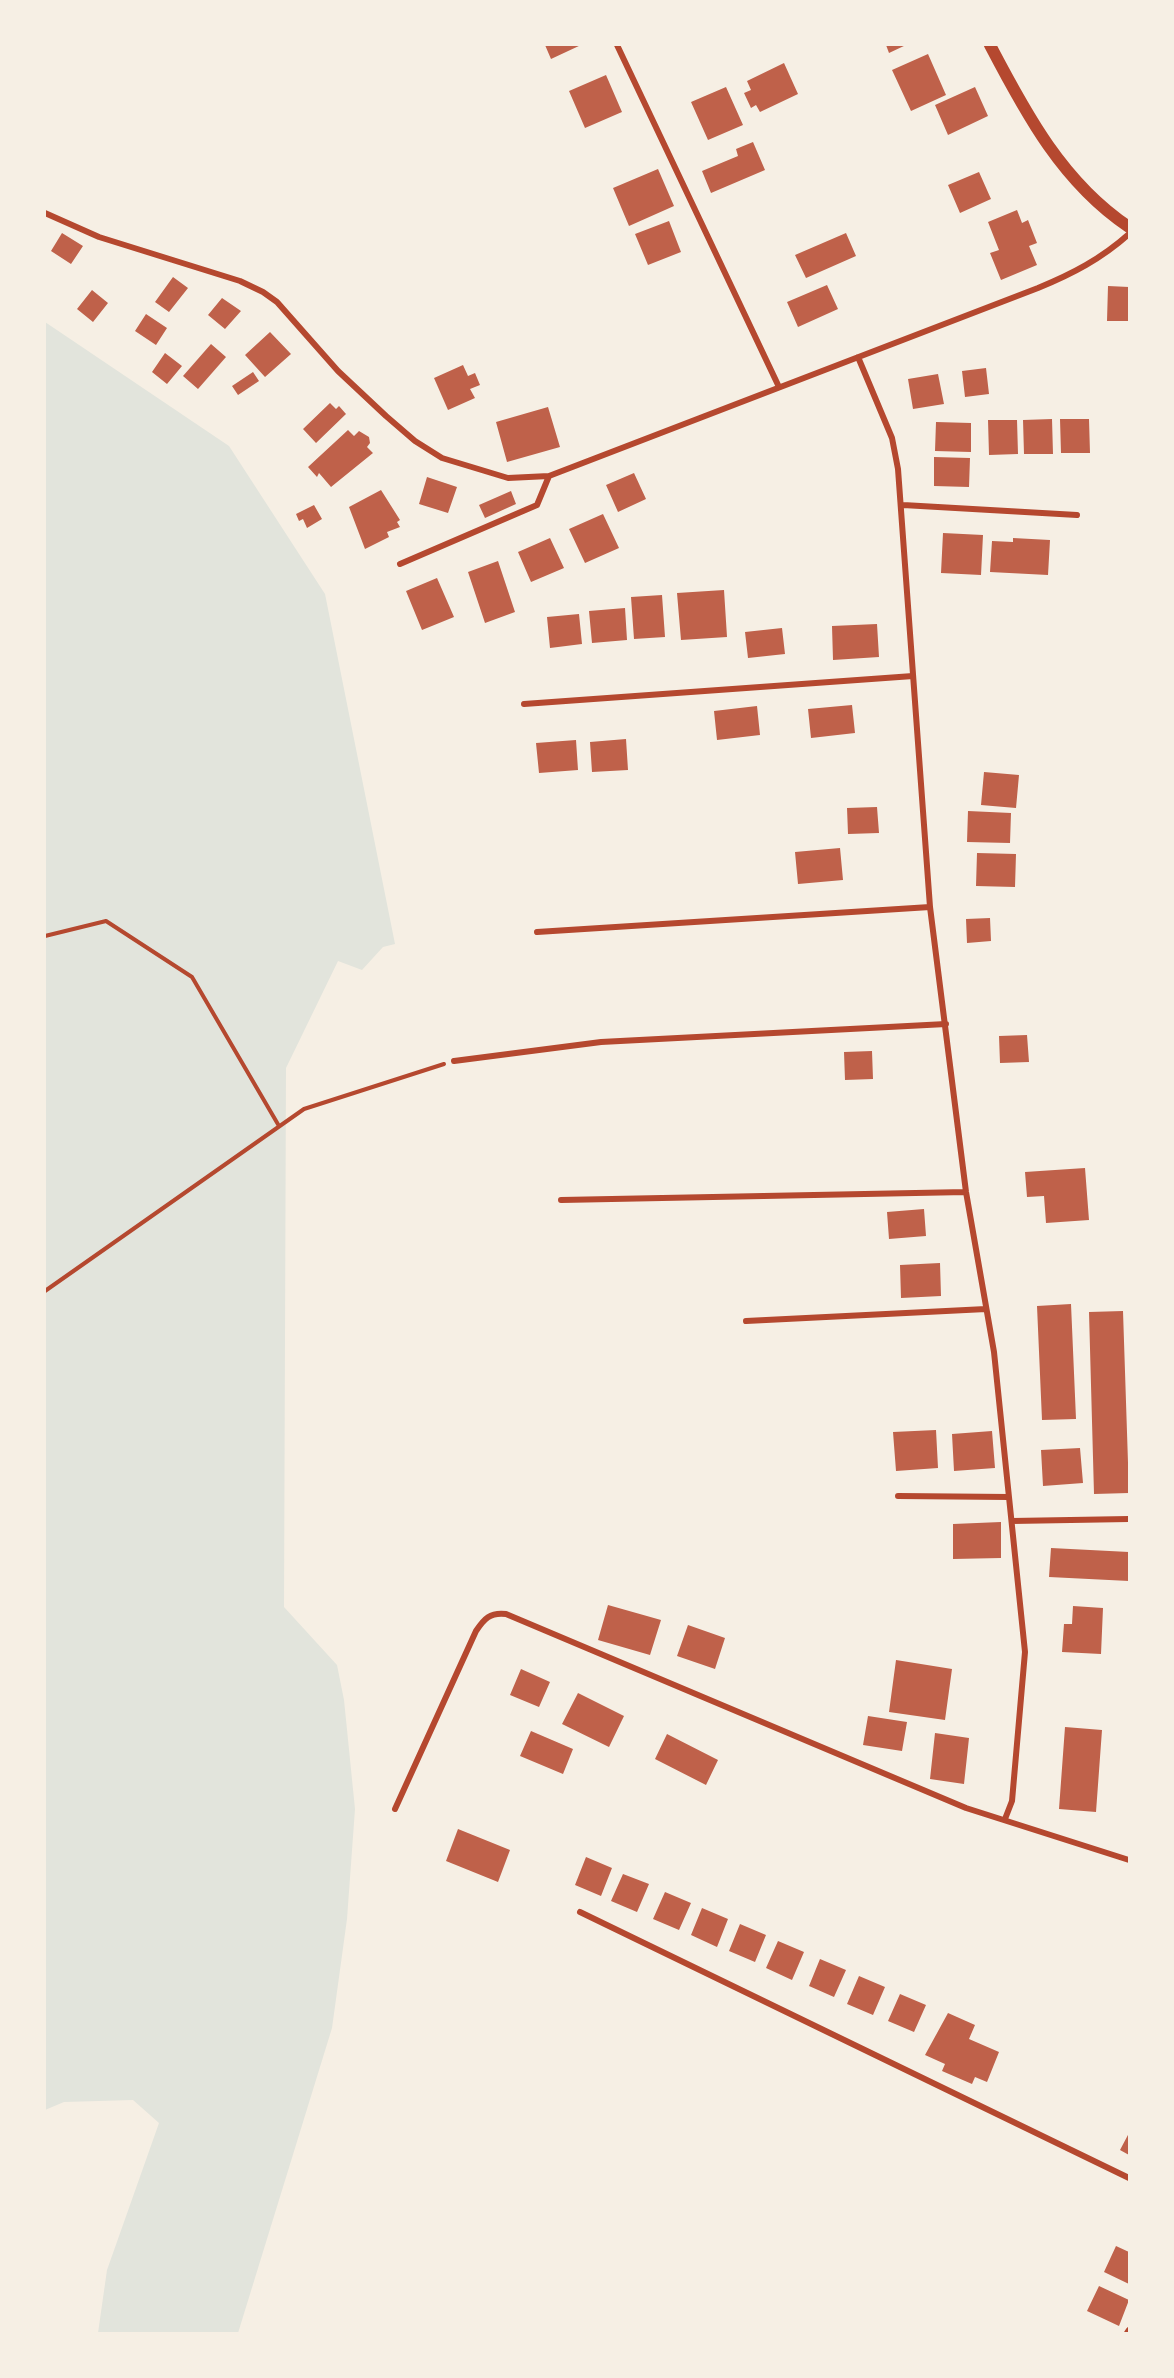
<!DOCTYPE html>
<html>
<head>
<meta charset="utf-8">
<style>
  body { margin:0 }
  #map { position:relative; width:1174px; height:2378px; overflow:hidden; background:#f6efe4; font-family:Barlow,sans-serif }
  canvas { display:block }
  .frame { position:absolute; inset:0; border:46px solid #f6efe4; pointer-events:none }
</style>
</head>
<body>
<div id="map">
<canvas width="1174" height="2378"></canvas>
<div class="frame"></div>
</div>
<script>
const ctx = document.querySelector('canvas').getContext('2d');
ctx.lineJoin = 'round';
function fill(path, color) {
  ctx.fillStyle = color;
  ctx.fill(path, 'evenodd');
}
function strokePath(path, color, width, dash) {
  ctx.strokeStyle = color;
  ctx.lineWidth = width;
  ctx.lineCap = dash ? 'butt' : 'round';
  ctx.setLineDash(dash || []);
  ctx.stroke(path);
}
fill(new Path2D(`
  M45,322L229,446L325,594L395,944L383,947L362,970L338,961L286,1068L284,1607L337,1665L344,1700L355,1809L347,1919L332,2028L238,2333H98L107,2270L159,2123L133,2100L64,2102L45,2110Z`), '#e2e4dc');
fill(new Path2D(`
  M545,45H581L551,59Z
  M886,45H906L889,53Z
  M928,54L946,95L911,111L892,70Z
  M784,63L798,94L760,112L756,105L751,108L744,93L751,90L747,81Z
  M606,75L622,112L585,128L569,91Z
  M726,87L743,125L708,140L691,102Z
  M975,87L988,116L948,135L935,105Z
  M753,142L765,170L711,193L702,171L738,156L736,149Z
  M658,169L674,206L629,226L613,188Z
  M979,172L991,199L960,213L948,185Z
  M1017,210L1022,223L1028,220L1037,243L1029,246L1037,265L1001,280L990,253L999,250L988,222Z
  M669,221L681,252L648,265L635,234Z
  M62,233L83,246L71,264L51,251Z
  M846,233L856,256L806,278L795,255Z
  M173,277L188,288L169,312L155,302Z
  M827,285L838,309L798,327L787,302Z
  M1108,286L1129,287V321H1107Z
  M92,290L108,303L93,322L77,309Z
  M222,298L241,311L225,329L208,315Z
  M146,314L167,328L156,345L135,331Z
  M270,332L291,354L265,377L245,355Z
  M211,344L226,357L198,389L183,376Z
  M165,353L182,366L167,384L152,372Z
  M463,365L468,376L475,373L480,385L470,389L475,398L448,410L434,378Z
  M986,368L989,394L965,397L962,371Z
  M253,372L259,381L238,395L232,386Z
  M938,374L944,404L913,409L908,379Z
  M330,403L336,409L339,406L346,414L316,443L303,429Z
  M548,407L560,447L507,462L496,422Z
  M1052,419L1053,454H1024L1023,420Z
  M1060,419H1089L1090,453H1061Z
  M988,420H1017L1018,454L989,455Z
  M936,422L971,423V452L935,451Z
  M348,430L354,436L359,431L369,437L370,443L367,447L373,453L331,487L319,473L317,477L308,467Z
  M934,457L970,458L969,487L934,486Z
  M634,473L646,499L618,512L606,485Z
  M427,477L457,487L448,513L419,504Z
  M381,490L400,520L397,522L400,527L387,532L389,537L365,549L349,507Z
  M511,491L516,504L485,518L479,505Z
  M314,505L322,519L307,528L303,519L299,521L296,514Z
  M603,514L619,548L585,563L569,529Z
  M943,533L983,535L981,575L941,573Z
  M550,538L564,568L531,582L518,552Z
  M1013,538L1050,540L1048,575L990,572L992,541L1013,542Z
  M498,561L515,612L485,623L468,572Z
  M437,578L454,617L422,630L406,591Z
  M724,590L727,637L681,640L677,593Z
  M662,595L665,637L634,639L631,597Z
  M625,608L627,640L592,643L589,611Z
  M579,614L582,644L550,648L547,617Z
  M877,624L879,657L833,660L832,626Z
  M782,628L785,654L748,658L745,632Z
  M852,705L855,733L811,738L808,709Z
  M757,706L760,735L717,740L714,711Z
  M626,739L628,770L592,772L590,742Z
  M576,740L578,770L539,773L536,743Z
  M984,772L1019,775L1016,808L981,805Z
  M877,807L879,833L848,834L847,808Z
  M968,811L1011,813L1010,843L967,842Z
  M840,848L843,880L798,884L795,852Z
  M977,853L1016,854L1015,887L976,886Z
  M990,918L991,941L967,943L966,919Z
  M1027,1035L1029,1062L1000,1063L999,1036Z
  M872,1051L873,1079L845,1080L844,1052Z
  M1085,1168L1089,1220L1046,1223L1044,1196L1027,1197L1025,1172Z
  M924,1209L926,1236L889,1239L887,1212Z
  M940,1263L941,1296L901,1298L900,1265Z
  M1071,1304L1076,1419L1042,1420L1037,1306Z
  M1123,1311L1129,1493L1094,1494L1089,1312Z
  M936,1430L938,1468L896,1471L893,1432Z
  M992,1431L995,1468L954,1471L952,1434Z
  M1080,1448L1083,1483L1043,1486L1041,1450Z
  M1001,1522V1558L953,1559V1524Z
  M1051,1548L1129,1552V1581L1049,1577Z
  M608,1605L661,1620L650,1655L598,1640Z
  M1073,1606L1103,1608L1101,1654L1062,1652L1064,1624H1072Z
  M688,1625L725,1638L715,1669L677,1656Z
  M896,1660L952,1669L945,1720L889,1712Z
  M521,1669L550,1682L539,1707L510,1695Z
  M578,1693L624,1716L609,1747L562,1724Z
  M868,1716L907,1722L902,1751L863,1745Z
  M1065,1727L1102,1730L1096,1812L1059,1809Z
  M531,1731L573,1749L563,1774L520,1756Z
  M935,1733L969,1738L964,1784L930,1779Z
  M667,1734L718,1760L706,1785L655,1759Z
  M458,1829L510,1850L498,1882L446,1861Z
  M586,1857L612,1868L601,1896L575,1885Z
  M623,1874L649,1884L637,1912L611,1901Z
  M665,1892L691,1903L679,1930L653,1919Z
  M702,1908L728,1919L717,1947L691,1935Z
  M740,1924L766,1935L755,1962L729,1951Z
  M778,1941L804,1952L792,1980L766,1968Z
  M820,1959L846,1970L834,1997L809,1986Z
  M859,1976L885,1987L873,2015L847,2004Z
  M900,1994L926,2005L914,2032L888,2021Z
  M948,2013L975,2025L969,2039L999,2052L987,2082L975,2077L972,2084L942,2071L945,2064L925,2055Z
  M1129,2133V2155L1120,2150Z
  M1116,2246L1129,2252V2284L1104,2272Z
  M1099,2286L1129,2300L1119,2326L1087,2311Z`), '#bf614a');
strokePath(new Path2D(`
  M45,936L106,921L192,977L279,1126
  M45,1291L304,1109L444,1064`), '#b5482f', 4);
strokePath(new Path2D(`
  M617,45L779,387
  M45,213L99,237L240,281L263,292L277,302L338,371L386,416L415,441L442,458L508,478L549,476L1038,288C1072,274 1101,259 1129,234
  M858,357L892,438L898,469L930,907L966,1192L994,1352L1025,1652L1012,1801L1005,1819
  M903,505L1077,515
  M400,564L537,505L549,476
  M524,704L913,676
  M537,932L930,907
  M454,1061L601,1042L946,1024
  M561,1200L966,1192
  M746,1321L986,1309
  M898,1496L1009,1497
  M1012,1521L1129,1519
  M395,1809L476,1631C484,1619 490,1612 506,1614L966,1808L1129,1860
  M580,1912L1129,2178
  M1127,2333L1129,2330`), '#b5482f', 6);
strokePath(new Path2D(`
  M990,45C1026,114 1063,183 1129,227`), '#b5482f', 12);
</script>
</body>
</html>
